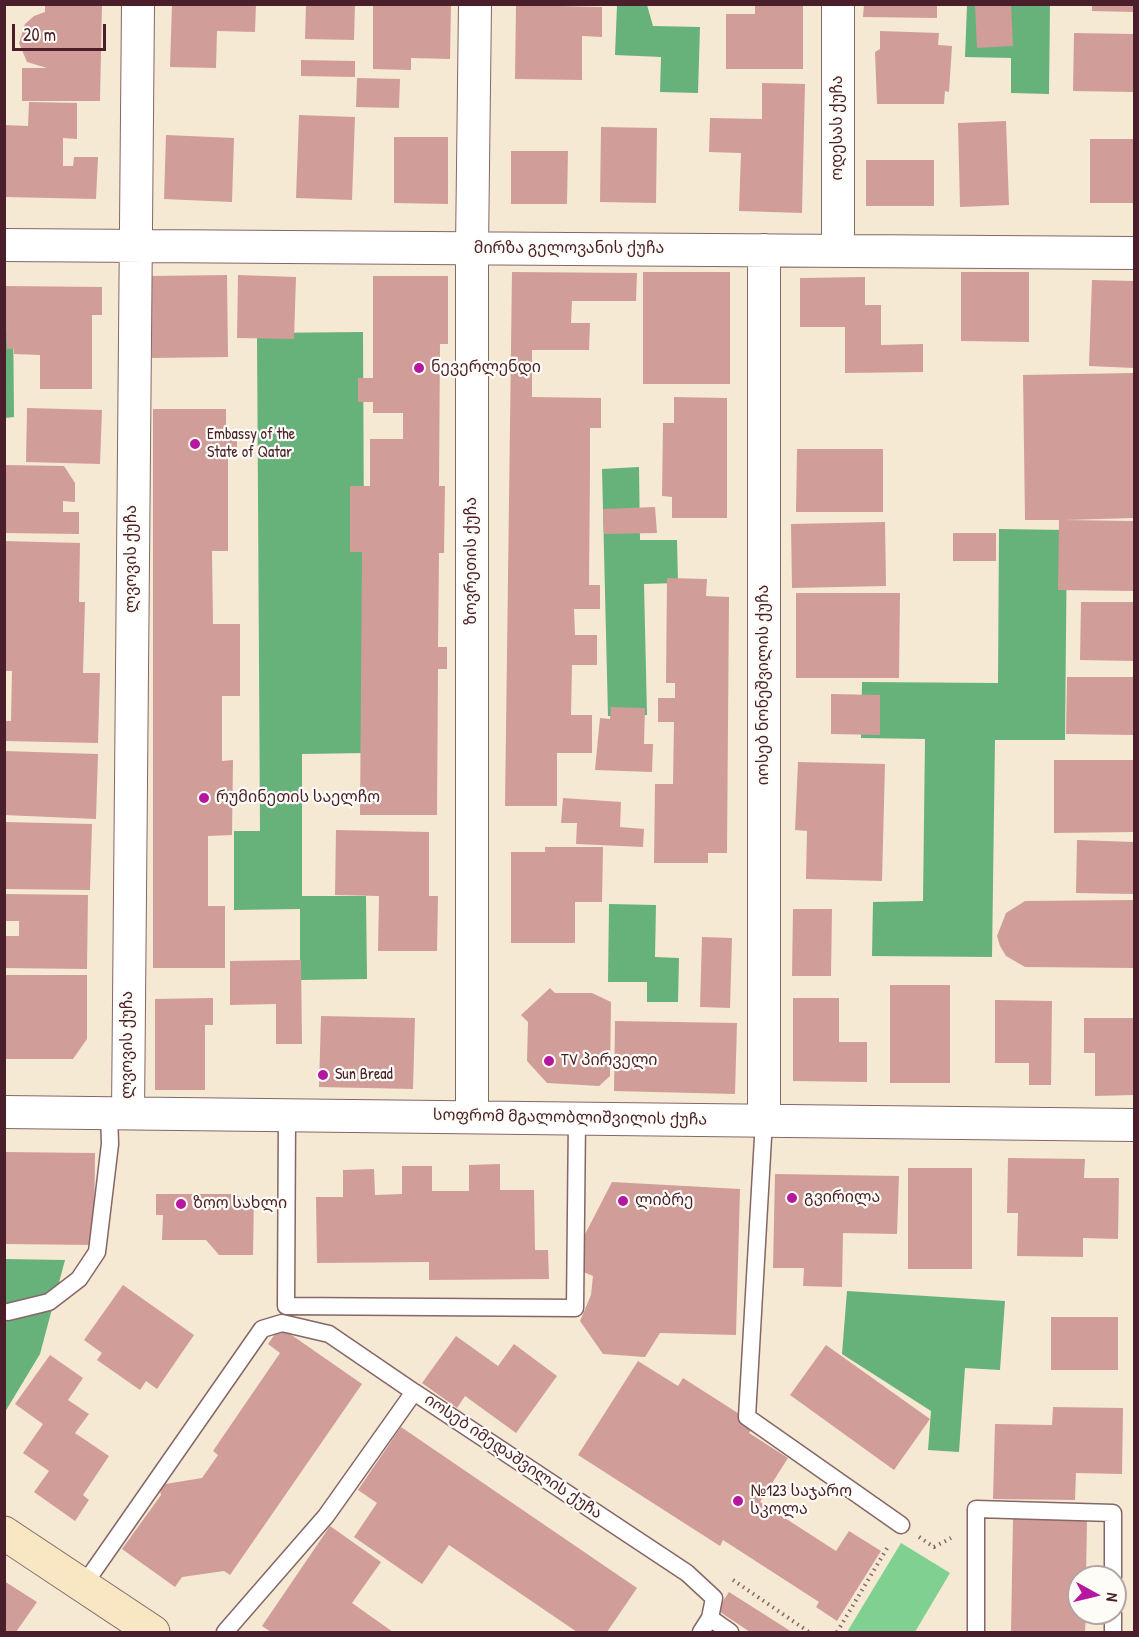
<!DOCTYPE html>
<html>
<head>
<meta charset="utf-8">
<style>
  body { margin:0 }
  #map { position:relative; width:1139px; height:1637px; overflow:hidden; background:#f5e9d3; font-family:"Patrick Hand",sans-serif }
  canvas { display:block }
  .frame { position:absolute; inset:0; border:6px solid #4a1f2b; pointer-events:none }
  .north { position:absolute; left:1067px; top:1565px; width:60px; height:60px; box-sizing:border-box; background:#fdfcf7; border:2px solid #b5a4a5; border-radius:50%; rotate:98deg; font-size:16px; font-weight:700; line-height:24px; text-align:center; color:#4a1f2b }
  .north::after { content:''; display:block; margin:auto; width:21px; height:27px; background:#b5179e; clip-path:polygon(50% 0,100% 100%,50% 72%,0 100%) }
  .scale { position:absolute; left:12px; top:24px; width:94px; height:27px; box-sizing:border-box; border:3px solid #4a1f2b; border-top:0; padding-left:8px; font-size:18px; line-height:21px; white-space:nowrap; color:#4a1f2b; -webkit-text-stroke:4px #fdfcf7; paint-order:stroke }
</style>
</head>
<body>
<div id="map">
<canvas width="1139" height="1637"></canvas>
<div class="frame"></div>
<div class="north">N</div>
<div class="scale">20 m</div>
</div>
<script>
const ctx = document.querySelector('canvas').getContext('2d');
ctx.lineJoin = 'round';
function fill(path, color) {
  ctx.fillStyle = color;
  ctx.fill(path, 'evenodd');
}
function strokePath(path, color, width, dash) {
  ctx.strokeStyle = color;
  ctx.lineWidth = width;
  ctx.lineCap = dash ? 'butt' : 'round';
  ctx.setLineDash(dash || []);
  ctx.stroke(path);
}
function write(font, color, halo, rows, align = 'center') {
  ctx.font = font + ' "Patrick Hand","Noto Sans Georgian",sans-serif';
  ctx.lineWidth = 4.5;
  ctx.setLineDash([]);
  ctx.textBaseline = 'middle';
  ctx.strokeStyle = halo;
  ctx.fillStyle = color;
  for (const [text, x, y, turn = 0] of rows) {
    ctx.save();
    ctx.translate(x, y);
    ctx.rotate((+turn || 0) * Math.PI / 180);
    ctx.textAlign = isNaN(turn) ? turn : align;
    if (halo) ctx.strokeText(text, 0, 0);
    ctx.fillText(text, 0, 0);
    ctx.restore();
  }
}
fill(new Path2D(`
  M901,1543L950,1573L915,1632H847Z`), '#7fd091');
fill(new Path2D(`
  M617,5H647L653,26L700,27L698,93L660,92L661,57L615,55Z
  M967,5H1050L1049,94L1011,93V58L965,57Z
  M4,310H13L14,417L5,418Z
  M363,332L365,753L302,754V896H366L367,979L300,980V909L234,910V831H260L257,333Z
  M639,467L640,540H677L678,583L644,584L647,715L608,716L602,469Z
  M999,529L1067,530L1065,740H995L992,957L872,956L873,902L923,901L925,739L861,738L862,682L998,683Z
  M609,904L656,905L655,957L679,958L678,1002H647V982H608Z
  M5,1259L65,1260L40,1354L5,1412Z
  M847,1291L1005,1301L1000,1370L965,1368L959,1452L928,1450L931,1411L842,1354Z`), '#67b27b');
fill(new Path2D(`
  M45,4H102L100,101H22V68H47L27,62L19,43L25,24L34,16L45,12Z
  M172,4H256L255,32L217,31L216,68L170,67Z
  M306,4H355L354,40L305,39Z
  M373,4H451L450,59L411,58V70L373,69Z
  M755,4H803V69H726V14H755Z
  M864,4H937V18L863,17Z
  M975,4H1011L1013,46L977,48Z
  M1092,4H1134V12L1092,11Z
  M516,5L602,7V37L582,36V80L515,79Z
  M880,31L939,33L938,45L952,46L949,92L945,91L944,104H877L875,52L880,49Z
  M1074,33L1134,34V92L1073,91Z
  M301,60L355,61V77L301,76Z
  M357,78L400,79L399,108L356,107Z
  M762,83L805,84L802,213L739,211L741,153L709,152L710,118L762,119Z
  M29,102L77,103V139L63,138V166H73L74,157H98L96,199L4,197V125L28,126Z
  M299,115L355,117L352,200L296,198Z
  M1006,121L1009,205L960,207L958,123Z
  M601,127L657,128L656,203L600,202Z
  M166,135L234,138L232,202L164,199Z
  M394,137H448V204L394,203Z
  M1090,139H1134V203H1090Z
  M511,151H568L567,204H511Z
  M866,160H934V206H866Z
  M512,272L637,273L636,301H572L571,323H590L589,350H532V397L601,398V428H590V469L589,585H600V609H574L575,635H597V665H572L571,715H592V753H557V806H505Z
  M643,272H730V384H643Z
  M961,272H1029V342L961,341Z
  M227,275L228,357L152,358L151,276Z
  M238,275L296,277L294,339L237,338Z
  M373,276H448V344H440L439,486H445L444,553H439L438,647H447V669H438L437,815H360L362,552H350V486H370V439H403V413H373V402H358V378H373Z
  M865,277V305H881V345L923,344V372L845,373V327H800V278Z
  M1092,280L1134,281V368L1089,366Z
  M4,286L102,287V315H92V389H40V355L14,354V349H7Z
  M1133,373L1134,518L1065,520L1134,521V591L1058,590L1059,520H1025L1023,375Z
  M674,397L727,398V518H672V497L662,496L663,423H674Z
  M27,408L102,410L100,464L26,462Z
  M153,409H226V431H237V457H228V551H212L213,624H240V696H222V761L233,760L232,835L208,836V906H225V968H153Z
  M797,449H883V512H796Z
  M4,465L64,466L75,483V502L63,501V512H79V534L4,533Z
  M655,507L657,533L604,534L603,509Z
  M885,522L886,586L792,588L791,524Z
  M953,533H996V561H953Z
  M4,541L80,543L79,602H85L83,673H100L98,743L4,741V721H11L12,671H4Z
  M667,578L707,579L706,596L729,597L727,853H708V863H654L655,784H673L674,722H658V698H675V683H666Z
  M796,593H900L899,678H796Z
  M1081,602H1134V661L1080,660Z
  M1067,677H1134V735L1066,734Z
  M831,694L880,695V735L831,734Z
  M611,707L645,708L644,744H653L652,772L595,770L600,718L610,719Z
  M4,751L98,754L96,819L4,815Z
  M1054,760H1134V832L1054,833Z
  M798,762L885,764L882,881L806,879L807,831L795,830Z
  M563,798L621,802L620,827L644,829L643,847L576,844L577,823H561Z
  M4,822L92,824L90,890L4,889Z
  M336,830L429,832V896H438L437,951H378L379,896L335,895Z
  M1077,840L1134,842V894L1076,893Z
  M545,847H603L602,902H575V943H511V852H545Z
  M4,894L88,895L87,969L4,968V936H19V921H4Z
  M1134,900V968L1025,967L1006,956L1000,946L997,936L1006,913L1025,901Z
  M793,909H832L831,976H792Z
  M702,937L732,938L730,1008L700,1007Z
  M301,960L302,1044H276V1004L230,1005V961Z
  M4,975H87V1039L73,1059H4Z
  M890,985H950V1083H890Z
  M550,988L555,993H592L611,1002L610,1076L599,1086L547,1083L527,1061L528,1022L521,1015Z
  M213,998V1025H205V1090H155V999Z
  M793,998H839V1042H867V1082L793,1081Z
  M995,1000L1052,1001L1051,1085H1029V1063H995Z
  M321,1016L415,1018L413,1089L319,1087Z
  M1084,1018H1134V1095L1095,1096V1053H1084Z
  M615,1021L737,1023L735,1094L614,1091Z
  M4,1152L95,1153L94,1245L4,1244Z
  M1008,1158L1085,1159L1084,1178H1119L1118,1239L1083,1238V1257L1017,1256L1018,1213H1007Z
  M500,1164V1190H534L535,1250H548L549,1279L429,1280V1262L317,1263L316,1197H343V1170L374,1169L375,1195L402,1194V1166H432V1191H469V1165Z
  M908,1168H972V1269H908Z
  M775,1174L899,1176L897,1234L843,1233L842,1287L803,1286L804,1268H773Z
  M612,1182L740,1189L736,1335L660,1333L645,1357L603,1354L580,1321L591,1295L593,1276L581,1271L582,1240Z
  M156,1194H235L244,1200L254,1194L253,1255H219L206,1240H162L163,1215H156Z
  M123,1285L194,1335L157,1389L146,1381L140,1390L97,1360L102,1353L84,1340Z
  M1051,1317H1118V1370H1051Z
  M280,1327L362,1384L230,1575L224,1571L182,1577L175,1587L122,1549L161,1495L159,1485L202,1478L218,1455L213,1451L280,1353L268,1344Z
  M456,1336L498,1366L514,1344L557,1376L516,1433L465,1396L457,1408L422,1383Z
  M826,1345L930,1419L894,1470L790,1395Z
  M50,1355L83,1378L68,1400L89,1414L75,1433L109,1456L83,1495L89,1500L75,1521L34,1492L49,1471L23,1453L43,1424L15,1404Z
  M638,1361L678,1386L683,1378L755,1424L749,1433L788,1458L760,1502L836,1551L849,1531L881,1551L837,1621L816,1607L819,1602L723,1540L720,1546L578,1455Z
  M1053,1407L1123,1408L1122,1474L1076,1473L1075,1500L993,1499L995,1424L1052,1425Z
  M401,1427L637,1588L607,1632H577L449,1545L422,1584L354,1537L377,1503L358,1490Z
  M1013,1518L1087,1519L1086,1577H1079V1613H1086L1085,1632H1011Z
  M330,1526L381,1562L352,1603L393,1632H271L262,1626Z
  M4,1581L37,1602L16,1632H4Z
  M729,1592L792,1632H750L717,1610Z`), '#d19d99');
const lane = new Path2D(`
  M287,1115L286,1306L575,1308L577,1118
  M764,1120L747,1417L901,1525
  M8,1312L49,1302L79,1279L97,1252L110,1144L109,1113
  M83,1586L262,1329L282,1323L329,1334L414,1392
  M1113,1613V1632
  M710,1618L730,1632
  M225,1632L326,1516L414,1392L687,1573L714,1598L710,1618L701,1632
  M976,1632V1509L1113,1513V1577`);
const street = new Path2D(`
  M4,245L1134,253
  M764,250V1120
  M838,251V4
  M4,1112L1134,1125
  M128,1113L138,4
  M472,1117V248L475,4`);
const secondary = new Path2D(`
  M4,1533L153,1632`);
strokePath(lane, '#866666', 19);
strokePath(street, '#866666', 34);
strokePath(secondary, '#866666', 35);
strokePath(new Path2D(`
  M919,1537L934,1547L951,1538
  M733,1580L809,1632
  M837,1632L889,1545`), '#866666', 4, [1.5, 4.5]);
strokePath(lane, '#fff', 16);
strokePath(street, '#fff', 32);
strokePath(secondary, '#f9e7c3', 33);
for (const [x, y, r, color] of [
  [419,368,6,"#b5179e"],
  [195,444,6,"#b5179e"],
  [204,798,6,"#b5179e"],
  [549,1061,6,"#b5179e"],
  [323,1075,6,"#b5179e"],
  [792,1198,6,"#b5179e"],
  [623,1201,6,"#b5179e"],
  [181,1204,6,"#b5179e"],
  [738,1501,6,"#b5179e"]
]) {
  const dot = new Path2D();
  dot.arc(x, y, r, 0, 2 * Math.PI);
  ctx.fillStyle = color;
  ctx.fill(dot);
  strokePath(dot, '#fdfcf7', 2);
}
write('16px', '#4a1f2b', '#fdfcf7', [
  ["ოდესას ქუჩა",838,128,-90],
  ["მირზა გელოვანის ქუჩა",569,249],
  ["ლვოვის ქუჩა",132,559,-90],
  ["ზოვრეთის ქუჩა",472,561,-90],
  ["იოსებ ნონეშვილის ქუჩა",764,685,-90],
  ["ლვოვის ქუჩა",128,1045,-90],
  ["სოფრომ მგალობლიშვილის ქუჩა",570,1118,1],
  ["იოსებ იმედაშვილის ქუჩა",513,1457,34]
]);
write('16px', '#4a1f2b', '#fdfcf7', [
  ["ნევერლენდი",431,368],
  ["Embassy of the",207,435],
  ["State of Qatar",207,453],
  ["რუმინეთის საელჩო",216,798],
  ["TV პირველი",561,1061],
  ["Sun Bread",335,1075],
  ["გვირილა",804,1198],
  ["ლიბრე",635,1201],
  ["ზოო სახლი",193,1204],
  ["№123 საჯარო",750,1492],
  ["სკოლა",750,1510]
], 'left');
</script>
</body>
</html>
